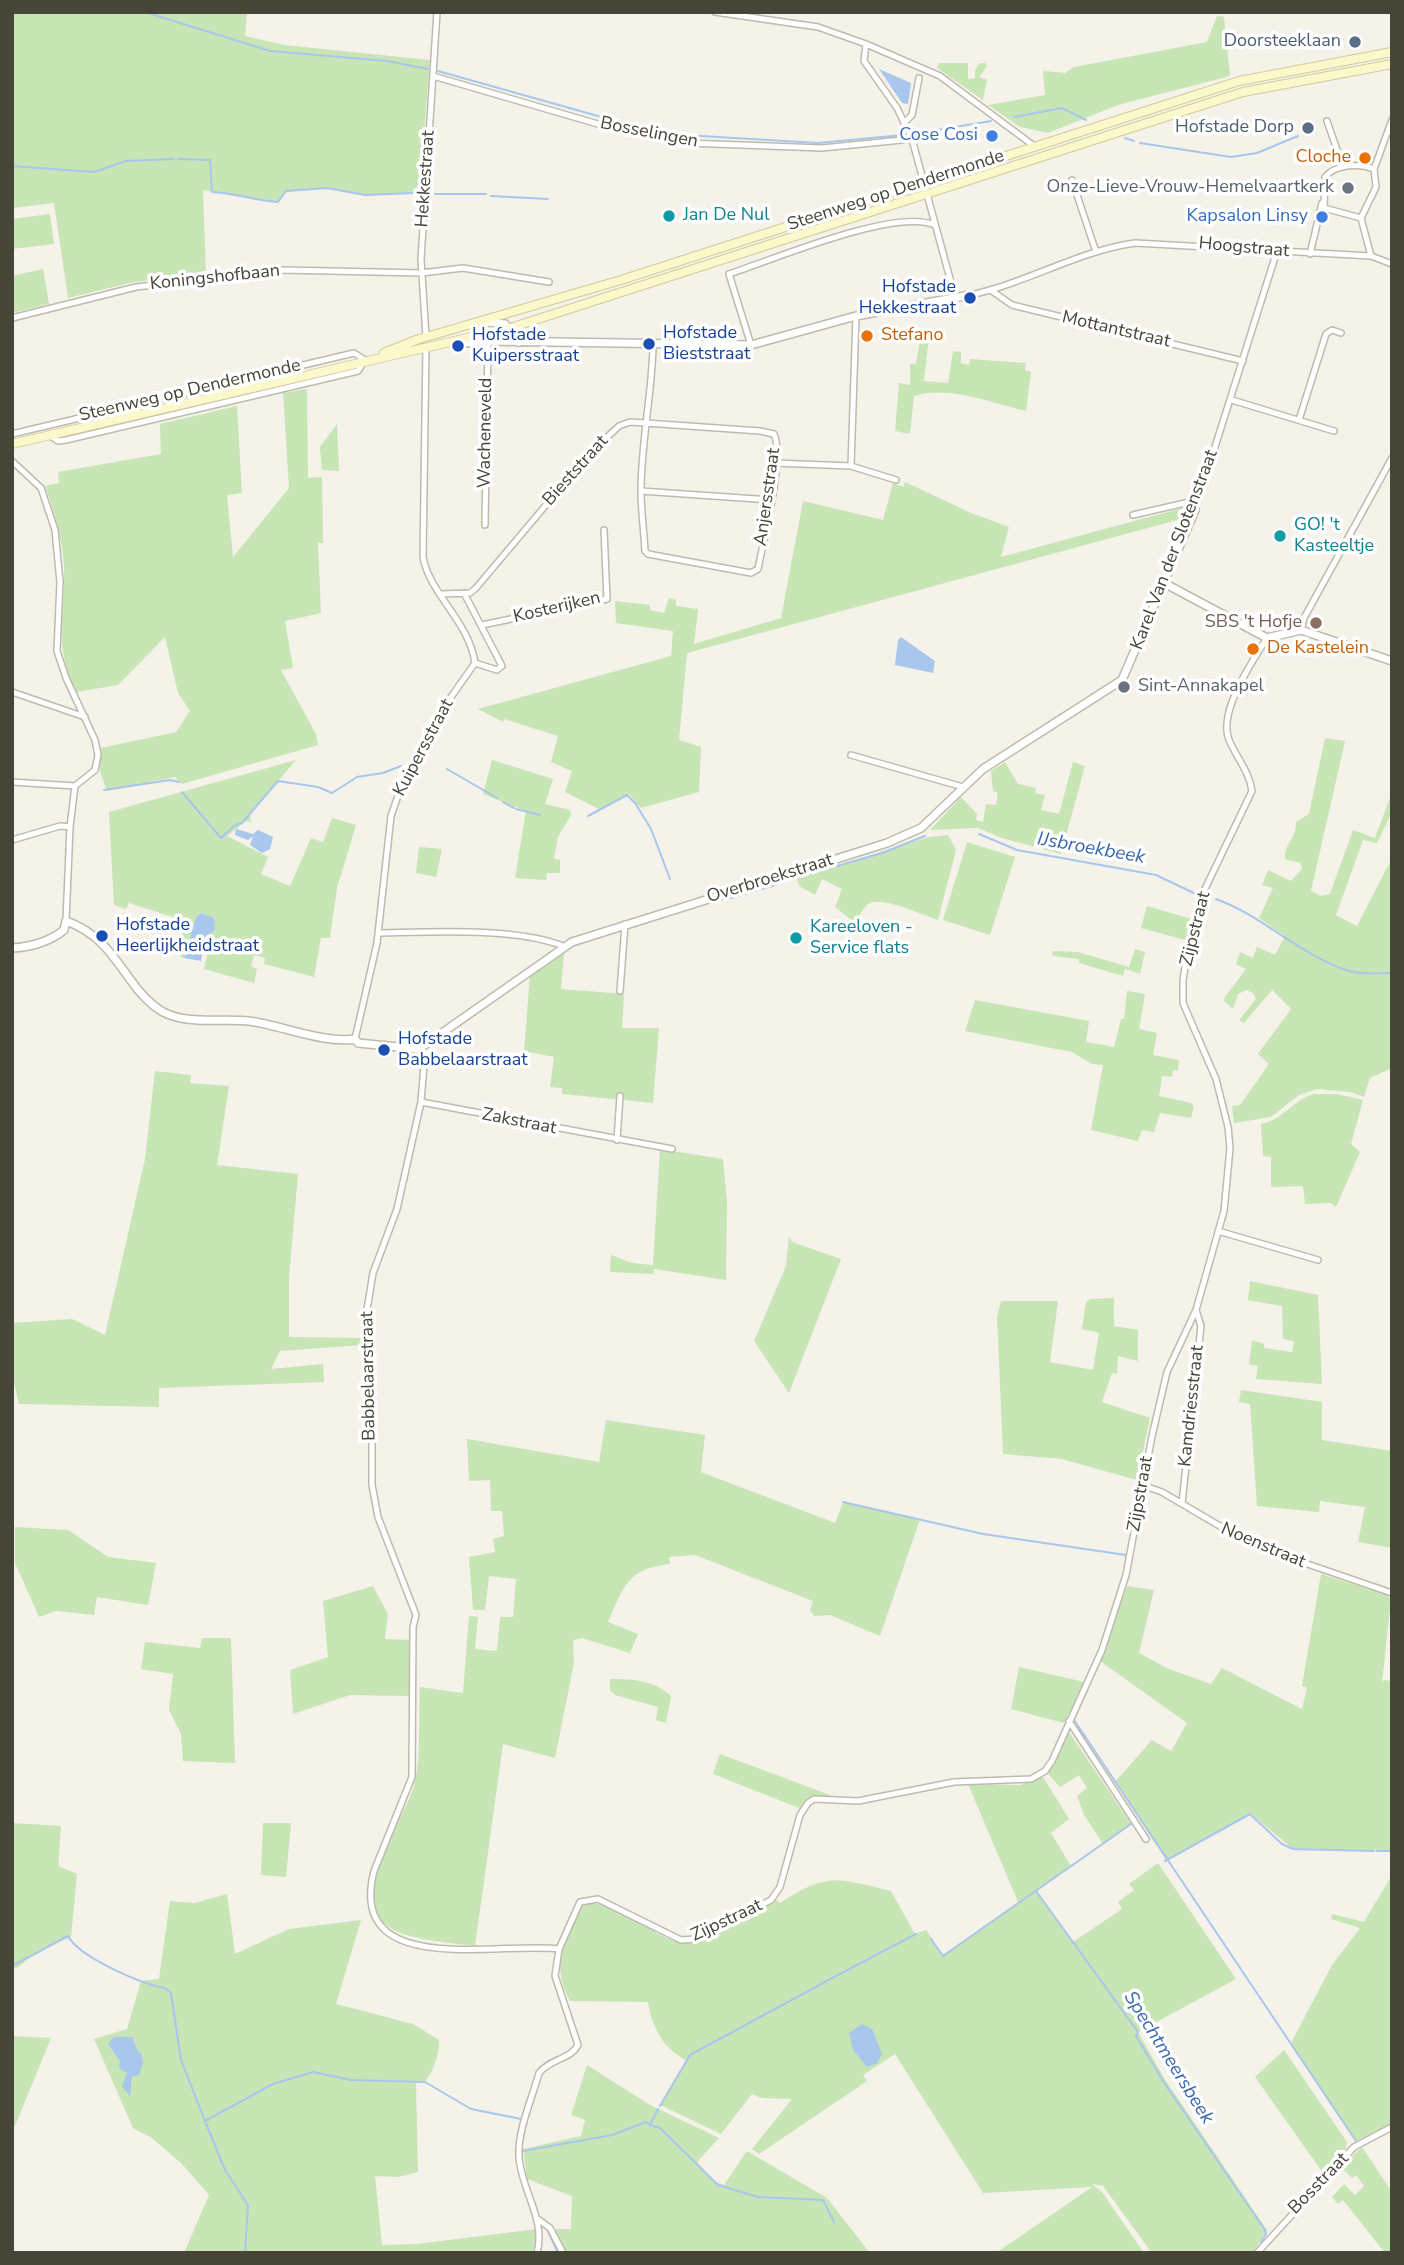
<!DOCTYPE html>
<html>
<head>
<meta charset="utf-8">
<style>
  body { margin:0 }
  #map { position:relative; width:1404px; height:2265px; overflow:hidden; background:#f4f2e9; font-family:"Nunito Sans",sans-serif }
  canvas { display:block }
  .frame { position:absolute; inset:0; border:14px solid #474438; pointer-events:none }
</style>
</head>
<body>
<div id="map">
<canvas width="1404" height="2265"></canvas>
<div class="frame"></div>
</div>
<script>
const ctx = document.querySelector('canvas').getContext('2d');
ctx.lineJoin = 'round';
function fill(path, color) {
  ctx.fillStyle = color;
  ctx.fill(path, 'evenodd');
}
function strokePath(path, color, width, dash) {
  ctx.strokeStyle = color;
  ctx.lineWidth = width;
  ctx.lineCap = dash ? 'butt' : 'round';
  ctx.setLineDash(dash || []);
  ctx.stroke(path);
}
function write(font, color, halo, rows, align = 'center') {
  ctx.font = font + ' "Nunito Sans",sans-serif';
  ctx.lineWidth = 7;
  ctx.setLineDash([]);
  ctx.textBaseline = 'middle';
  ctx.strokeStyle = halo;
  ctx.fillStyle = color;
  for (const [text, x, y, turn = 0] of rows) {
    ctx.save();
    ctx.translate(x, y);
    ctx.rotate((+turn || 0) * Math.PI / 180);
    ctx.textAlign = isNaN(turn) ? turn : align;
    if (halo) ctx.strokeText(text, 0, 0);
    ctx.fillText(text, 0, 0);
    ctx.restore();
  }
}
fill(new Path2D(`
  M12,12H247L245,36L284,45L430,60L419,193L365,195L327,188L286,191L278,202L203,190L206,274L134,282L68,298L54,203L12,208Z
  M1217,16L1224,17L1230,76L1118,105L1048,133L1020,127L988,105L1045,95L1043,71L1065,73L1074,67L1207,42Z
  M939,63H968V79L975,78V70L980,63H985L987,66L979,77L987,80L983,100L937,68Z
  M50,214L54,244L12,249V219Z
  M43,269L49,304L12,313V276Z
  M921,334L929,336L924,381L948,383L953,351L961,352V363L969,365L970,359L1026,363L1025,370L1031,372L1026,411C992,403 948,385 914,396L910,434L895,431L899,383L910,385V364H916Z
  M307,389L308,478L322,477L323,543H318L321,613L285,621L293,668L281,670L316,734L318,745L182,784L175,777L107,791L99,768L101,748L176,732L190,711L178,693L165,637L118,685L76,692C52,641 66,616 64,565C62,537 54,511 45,486L59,483L58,472L161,454L160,424L237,406L242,493L227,495L233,557L289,488L283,393Z
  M337,424L339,471L322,470L320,447Z
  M905,482L971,513L1009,527L1001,557L1190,506L1188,517L687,653L679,740L701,747L699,792L641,808L629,794L601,810L565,792L572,771L551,762L558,736L504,719L503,722L478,709L671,656L673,631L616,623L615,601L650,605V610L664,613L669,598L676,600V606L698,609L694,644L781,618L803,501L883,520L893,483L903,487Z
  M1325,738L1345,741L1311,891L1321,896L1330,894L1353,830L1375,838L1392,792V812L1377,843L1363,840L1336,915L1357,926L1392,858V1068L1370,1078L1364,1097L1350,1092L1317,1089L1299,1095L1271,1117L1234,1123L1232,1106L1240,1105L1269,1064L1258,1054L1291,1009L1272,990L1244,1023L1239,1020L1256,999L1253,993L1246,990L1238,994L1233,1009L1224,1001L1225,997L1246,969L1236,964L1240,952L1253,958L1257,947L1275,955L1285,936L1259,918L1273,888L1262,885L1268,870L1291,881L1302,869L1301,863L1285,859C1284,844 1297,837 1296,822L1309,814Z
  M296,760L250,814L251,822L246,821L227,836L268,857L261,874L290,886L311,838L323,842L332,818L356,825L337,888L330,938H321L314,977L264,964L265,958L254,955L251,966L257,969L254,983L204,969L211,938L205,937L214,918L201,913L196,917L184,958H181L180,942L185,921L129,903L126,909L114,905L109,812Z
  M492,760L553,779L545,804L570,810L571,815L558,837L554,859L560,860V873H547L546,880L515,878L526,811L483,794Z
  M1005,762L1018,784L1036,788L1035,793L1045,795L1041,810L1059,814L1073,762L1085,766L1061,854L1002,838L978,828L930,830L961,797L977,814L976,820L983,822L986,804L996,805L998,793L993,791L991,771Z
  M948,835L956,850L938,920C923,915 881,895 868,904C861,909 856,925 851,933L850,919L835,907L842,889L822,879L815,895L799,886L797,878L929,837Z
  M967,842L1015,857L990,935L943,920Z
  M419,847L442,849L436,877L416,873Z
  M1147,906L1192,919L1185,940L1141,928Z
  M1135,949L1145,952L1140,974L1125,969L1123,976L1079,963V959L1053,956L1052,951L1078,952L1129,967Z
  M564,952L561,989L624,994L622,1028H659L653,1103L562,1094V1088L550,1087L554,1057L524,1051L530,975Z
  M1127,991L1145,994L1139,1029L1157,1033L1153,1055L1179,1060L1178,1071L1173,1070L1172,1077L1162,1076L1159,1096L1191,1103L1194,1107L1191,1118L1160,1113L1154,1132L1142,1130L1138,1141L1091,1130L1103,1065L1092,1064L1072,1052L965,1031L975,1000L1089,1021L1086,1042L1114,1047L1121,1019H1124Z
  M155,1071L191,1075L190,1083L229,1086L217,1165L298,1174L289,1277V1337L361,1338V1345L280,1351L271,1369L323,1364L324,1382L159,1388V1407L19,1404L12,1374V1323L72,1319L105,1335L145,1159Z
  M1313,1094H1337L1363,1100L1351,1144L1360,1152L1336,1207L1331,1203L1305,1204L1303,1186L1271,1187V1157L1263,1156L1261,1124C1282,1120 1293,1101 1313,1094Z
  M660,1149L723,1159L727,1201L726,1280L654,1269V1274L610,1272L611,1255L632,1263L653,1265Z
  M789,1236L792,1242L841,1259L789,1393L754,1341L786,1266Z
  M1250,1281L1318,1295L1322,1384L1256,1379L1258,1366L1249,1364L1252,1340L1264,1344V1348L1292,1352L1294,1341L1283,1339L1282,1306L1248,1300Z
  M1114,1298V1326L1138,1330V1361L1118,1356L1117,1374L1112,1373L1102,1402L1150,1418L1137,1480L1062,1459L1003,1454L997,1317L1001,1301H1058L1050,1362L1093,1370L1099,1333L1082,1329L1086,1302L1091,1299Z
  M1241,1390L1322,1402V1440L1392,1451V1548L1358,1542L1365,1507L1320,1501L1319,1512L1257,1506L1250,1404L1239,1402Z
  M606,1420L705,1435L701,1472L835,1523L843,1502L920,1519L880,1636L830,1615L814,1616L810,1610L813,1601L695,1555L669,1557L670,1564C627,1569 624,1586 608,1622L638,1634L630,1653L582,1638L573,1640L574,1663L555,1758L503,1744L475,1946C387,1936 348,1932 392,1833C398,1818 408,1805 413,1789C422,1759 418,1719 420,1687L463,1693L469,1616L478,1617L475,1649L497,1651L500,1617H513L516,1579L489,1576L485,1610H473L469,1557L495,1552L493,1539L504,1536L502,1511H491L490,1480L469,1481L467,1439L599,1462Z
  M15,1527L68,1530L108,1557L156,1563L148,1605L97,1597L94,1615L56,1611L39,1617L15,1563Z
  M1321,1574L1387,1595L1391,1599L1382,1683L1384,1680L1392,1681V1851L1292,1848L1250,1813L1166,1860L1115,1782L1152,1740L1171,1751L1187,1723L1100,1661L1127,1586L1154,1590L1139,1653L1169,1669L1211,1684L1222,1668L1302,1709L1307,1688L1302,1686Z
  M373,1586L388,1614L385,1639L411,1640L410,1696L350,1695L293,1714L290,1670L328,1657L323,1601Z
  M202,1638H231L235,1763L183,1761L181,1734L169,1710L173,1674L141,1669L145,1642L200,1648Z
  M1019,1667L1084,1682L1064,1723L1011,1709Z
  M610,1679C632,1679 654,1680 671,1696L666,1723L656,1720L658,1707L615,1695L610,1691Z
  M1069,1732L1131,1824L1103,1844L1084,1815L1077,1796L1087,1788L1079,1775L1060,1787L1048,1774Z
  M720,1754L830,1795V1797L810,1798L799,1808L713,1774Z
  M1043,1777L1069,1819L1051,1833L1071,1866L1036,1891L1073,1942L1122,1909L1118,1902L1134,1890L1129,1884L1158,1863L1236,1979L1138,2032L1164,2078L1267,2230L1253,2253H1152L1103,2186L1092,2184L1102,2192L1144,2253H996L1092,2187L983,2193L895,2054L863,2075L867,2081L759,2154L752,2149L792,2099L762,2098L752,2094L721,2134L660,2105L686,2060C662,2048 652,2026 648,2002L570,2001C550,1964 564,1940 581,1904C611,1895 657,1942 685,1943C708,1945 757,1912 776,1899L780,1903C827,1872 838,1878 891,1891L915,1934L926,1930L943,1955L1018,1902L968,1784L1020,1785Z
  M12,1823L61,1826L58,1866L77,1874L71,1937L37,1952L18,1967L12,1968Z
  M263,1823H291L286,1877L261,1875Z
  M1392,1875V2123L1356,2141L1291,2043L1332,1965L1360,1928L1331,1919L1332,1914L1364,1922Z
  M227,1894L235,1954L289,1929L361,1920L336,2004L413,2024L439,2040C439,2056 434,2069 425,2082L416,2083L418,2172L398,2177L375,2176L382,2245L417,2244L537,2229L533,2253H184L209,2195L182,2164L152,2138L133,2128L94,2039L127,2029L141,1981L159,1979L170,1901L195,1903Z
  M12,2036L51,2038L15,2126L12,2125Z
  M1284,2050L1347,2142L1345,2151L1323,2173L1255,2077Z
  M587,2065L650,2105L719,2138L697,2162L714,2181L724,2185L747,2151L827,2198L870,2253H565L554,2229H571L572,2196L527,2179L523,2149L581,2136L585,2120L571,2115Z
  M1362,2147L1392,2192V2253H1385L1343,2200L1338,2204L1332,2197L1344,2184L1355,2195L1364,2186L1356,2175L1352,2178L1341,2167Z`), '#c7e5b5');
fill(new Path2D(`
  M879,69L911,83L908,104L902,103Z
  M901,637L935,661L933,673L895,665L898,640Z
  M236,829L253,834L258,830L273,837L270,849L262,853L250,845L253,836L248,840L235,835Z
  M201,913L214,918L215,930L205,937L201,961L184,958L196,917Z
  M862,2024L872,2029L882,2054L877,2063L867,2067L853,2050L849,2033Z
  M114,2037H132L138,2052L141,2053L143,2062L139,2075L132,2077L130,2096L122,2086L127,2073L119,2068L120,2061L108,2044Z`), '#a9c6ec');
strokePath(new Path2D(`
  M145,12L270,51L387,61L428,69
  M438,71L605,118L684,135L818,143L903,135
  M1014,117L1062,108L1086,120
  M919,133L991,121
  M1125,138L1134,141
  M1140,143L1231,157L1257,153L1298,136
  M178,159L210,160L212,192C235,193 256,201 278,202L286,191L327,188L365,195L413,193
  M12,166L94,172L126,161L174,159
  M435,194H486
  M491,196L548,199
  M447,769L497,798
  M104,790L170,780L179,782
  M182,792L221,838L234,826L242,823L278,781L318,787L332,793L357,777L383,773L401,766
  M503,802L514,808
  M637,806L651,829L670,879
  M516,809L540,815
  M588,816L627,795L637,805
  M979,834L1017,850L1156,875L1196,894
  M809,874L882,853L925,836
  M728,899L778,884
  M1216,899C1263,916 1301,956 1349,971C1362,975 1378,973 1392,973
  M843,1502L983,1534L1126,1555
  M1074,1720L1356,2141
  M1377,1851H1392
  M1165,1861L1250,1814L1282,1844L1293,1849L1374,1851
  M1036,1891L1138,2032L1136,2036L1163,2081L1265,2230L1266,2234L1261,2242
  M931,1939L943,1956L1131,1824
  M12,1965C17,1965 57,1941 68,1936C79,1957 141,1984 165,1988L171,1993L181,2060L205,2121L273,2084L313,2072L351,2080L425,2082L471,2109L521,2119
  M836,1976L916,1934
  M660,2106L690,2055L836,1976
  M205,2121L225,2170L248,2205L245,2253
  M650,2125L660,2128L718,2185L758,2197L823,2200L834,2222
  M523,2151L612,2135L646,2122L650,2125L658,2109
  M547,2229L558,2253`), '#a9c6ec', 2);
const minor = new Path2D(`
  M715,12L818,27L866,44L864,61L897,108L912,139L955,297
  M866,44L940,76L1034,146
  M433,76L615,129L687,143L822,148L912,139
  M1327,121L1343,167
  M905,122L912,115L919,78
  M1374,169L1392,120
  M1072,180L1096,252
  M1361,218L1324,208L1325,177C1336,164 1359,163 1374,169
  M1310,254L1322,203
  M1371,256L1361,218L1376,187L1374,169
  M992,291L1012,305L1243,361
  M970,295C1027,283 1078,251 1135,243L1371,256L1392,264
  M12,318L136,287L283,270L421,273L463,268L549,282
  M426,337L421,259L437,12
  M751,345L729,274C775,259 894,208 935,225
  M1232,400L1334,431
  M1299,420L1326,334L1332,330L1341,333
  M12,434L354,353L365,360L358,371L66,440L58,441L49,435
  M12,461L41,488L55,530L60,582L57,651L66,678L95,740L98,755L95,770L75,786
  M775,463L851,466L896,480
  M851,466L856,316
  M641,491L771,500
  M1195,510L1277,251
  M1133,515L1198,500
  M485,525L488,341
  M464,593L502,666L497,670L475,663
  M442,594L470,593L476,588L589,454L619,426L630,422L646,423L760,431L774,434C785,457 763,542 758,569L751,573L648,554L645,551C644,531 641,511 641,491C641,442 652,395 653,346
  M482,625L607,599L604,530
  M1301,630L1304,618L1392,458
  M12,692L85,717
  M851,755L963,787
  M12,782L75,786
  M12,840L60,826L70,827
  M66,921L70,827L75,786
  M378,933C430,932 515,927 563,946
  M620,991L625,924
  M355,1039L377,943L391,816L402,784L430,739L444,707L475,663C469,621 430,595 423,557L426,347
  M419,1049L424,1064L421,1102L397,1209L373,1273L365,1322L372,1399V1485L378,1517L416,1615L413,1627L412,1777L374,1871C346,1980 501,1941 559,1949
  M421,1102L672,1149
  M617,1140L620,1096
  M1218,1231L1318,1260
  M1142,1485L1162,1492L1252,1545L1392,1593
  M1182,1503L1201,1326L1196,1310
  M1069,1721L1146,1839
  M539,2220L550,2228L563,2253
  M537,2253C546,2219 522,2192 519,2158C517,2131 532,2099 539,2073C551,2058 570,2060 578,2045L555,1976L559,1949L580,1902L598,1899L681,1940L695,1939L771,1900L780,1887L800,1815L808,1803L814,1799L858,1801L954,1782L1031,1779L1045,1771L1052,1761L1102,1650L1126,1575L1152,1436L1167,1372L1196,1310L1224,1211L1230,1148L1228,1127L1216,1079L1183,1003V980L1189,942L1203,893L1252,791C1249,771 1238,760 1230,742C1216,714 1252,662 1267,638
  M1257,2253L1354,2147L1392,2127`);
const tertiary = new Path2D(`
  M487,322L505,324L519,342
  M454,344L488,341L751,345L856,316L970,295
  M1164,583L1267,638L1301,630L1392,661
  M12,948C32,947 49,942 64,930L66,921C118,939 125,990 163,1012C188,1025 222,1018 249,1021C280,1025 325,1044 355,1039L358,1043L419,1049L572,942L887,843L921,828L983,769L1122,680L1195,510`);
const secondary = new Path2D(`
  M384,353L416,340L621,280L1239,81L1392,52
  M12,444L510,328L1243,92L1392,64`);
strokePath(minor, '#bfbbac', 8);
strokePath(tertiary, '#bfbbac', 10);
strokePath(secondary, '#d1cb9b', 10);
strokePath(minor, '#fff', 5);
strokePath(tertiary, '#fff', 7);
strokePath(secondary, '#fbf8cb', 8);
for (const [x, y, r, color] of [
  [1355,42,7,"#5c6f8a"],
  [1308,128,7,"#5c6f8a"],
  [992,136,7,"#3f7fe0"],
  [1365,158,7,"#e8710a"],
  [1348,188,7,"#6b7280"],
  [669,216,7,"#0f9aa8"],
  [1322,217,7,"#3f7fe0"],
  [970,298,7,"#1a4fb4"],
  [867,336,7,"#e8710a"],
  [649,344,7,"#1a4fb4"],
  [458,346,7,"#1a4fb4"],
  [1280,536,7,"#0f9aa8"],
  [1316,623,7,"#8d6e63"],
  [1253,649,7,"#e8710a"],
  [1124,687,7,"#6b7280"],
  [102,936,7,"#1a4fb4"],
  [796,938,7,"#0f9aa8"],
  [384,1050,7,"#1a4fb4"]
]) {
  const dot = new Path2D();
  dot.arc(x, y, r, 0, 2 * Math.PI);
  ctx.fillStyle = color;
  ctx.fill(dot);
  strokePath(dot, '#fff', 2.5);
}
write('18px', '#4e5e75', '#fff', [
  ["Doorsteeklaan",1341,42],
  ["Hofstade Dorp",1294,128]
], 'right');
write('18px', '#474438', '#fff', [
  ["Bosselingen",649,133,11],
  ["Hekkestraat",426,179,-86],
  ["Steenweg op Dendermonde",896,191,-18],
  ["Hoogstraat",1244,248,5],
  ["Koningshofbaan",215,278,-6],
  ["Mottantstraat",1116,330,13],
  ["Steenweg op Dendermonde",190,391,-13],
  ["Wacheneveld",486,433,-89],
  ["Bieststraat",576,471,-48],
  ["Anjersstraat",768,497,-82],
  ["Karel Van der Slotenstraat",1175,550,-69],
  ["Kosterijken",557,608,-13],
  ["Kuipersstraat",424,748,-62],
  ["Overbroekstraat",770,879,-17],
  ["Zijpstraat",1196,929,-76],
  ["Zakstraat",519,1122,11],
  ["Babbelaarstraat",369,1376,-91],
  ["Kamdriesstraat",1192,1406,-84],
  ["Zijpstraat",1141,1494,-80],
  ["Noenstraat",1263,1546,23],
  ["Zijpstraat",727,1921,-25],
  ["Bosstraat",1319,2184,-46]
]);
write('18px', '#366cbe', '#fff', [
  ["Cose Cosi",978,136],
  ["Kapsalon Linsy",1308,217]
], 'right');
write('18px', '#c56008', '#fff', [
  ["Cloche",1351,158,"right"],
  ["Stefano",881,336],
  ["De Kastelein",1267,649]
], 'left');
write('18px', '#5b616d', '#fff', [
  ["Onze-Lieve-Vrouw-Hemelvaartkerk",1334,188],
  ["Sint-Annakapel",1138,687,"left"]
], 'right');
write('18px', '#0d838f', '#fff', [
  ["Jan De Nul",683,216],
  ["GO! 't",1294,526],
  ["Kasteeltje",1294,547],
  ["Kareeloven -",810,928],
  ["Service flats",810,949]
], 'left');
write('18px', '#164399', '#fff', [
  ["Hofstade",956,288,"right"],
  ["Hekkestraat",956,309,"right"],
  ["Hofstade",663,334],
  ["Bieststraat",663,355],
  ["Hofstade",472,336],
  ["Kuipersstraat",472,357],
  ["Hofstade",116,926],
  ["Heerlijkheidstraat",116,947],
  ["Hofstade",398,1040],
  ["Babbelaarstraat",398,1061]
], 'left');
write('18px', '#785e54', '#fff', [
  ["SBS 't Hofje",1302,623]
], 'right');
write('italic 19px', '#3767ad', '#fff', [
  ["IJsbroekbeek",1091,849,10],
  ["Spechtmeersbeek",1168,2058,58]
]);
</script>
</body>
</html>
